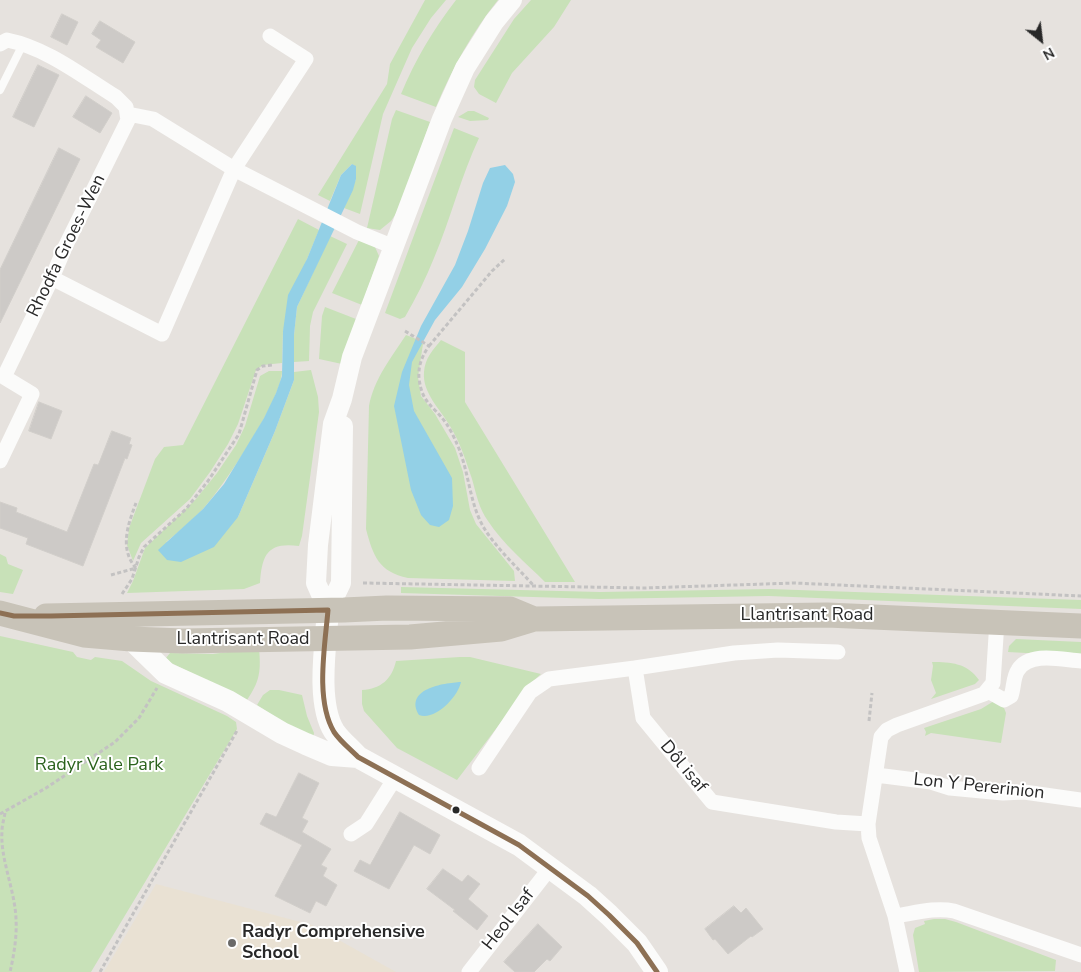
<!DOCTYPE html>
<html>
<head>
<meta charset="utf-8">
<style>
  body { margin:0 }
  #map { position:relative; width:1081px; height:972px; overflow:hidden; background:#e6e2de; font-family:"Nunito Sans",sans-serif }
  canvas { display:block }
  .north { position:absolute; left:1016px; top:15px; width:50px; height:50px; -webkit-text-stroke:4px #fff; paint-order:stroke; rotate:151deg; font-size:14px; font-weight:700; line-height:20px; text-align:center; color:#282828 }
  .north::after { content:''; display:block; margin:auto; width:18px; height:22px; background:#282828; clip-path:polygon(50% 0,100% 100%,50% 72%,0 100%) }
</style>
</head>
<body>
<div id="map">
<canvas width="1081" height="972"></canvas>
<div class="north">N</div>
</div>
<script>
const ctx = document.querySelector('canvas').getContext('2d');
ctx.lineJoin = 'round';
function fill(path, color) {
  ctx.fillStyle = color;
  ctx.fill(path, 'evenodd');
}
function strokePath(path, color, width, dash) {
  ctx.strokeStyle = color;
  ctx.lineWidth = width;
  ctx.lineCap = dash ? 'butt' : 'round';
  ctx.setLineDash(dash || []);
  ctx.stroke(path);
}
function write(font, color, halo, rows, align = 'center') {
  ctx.font = font + ' "Nunito Sans",sans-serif';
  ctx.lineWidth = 4;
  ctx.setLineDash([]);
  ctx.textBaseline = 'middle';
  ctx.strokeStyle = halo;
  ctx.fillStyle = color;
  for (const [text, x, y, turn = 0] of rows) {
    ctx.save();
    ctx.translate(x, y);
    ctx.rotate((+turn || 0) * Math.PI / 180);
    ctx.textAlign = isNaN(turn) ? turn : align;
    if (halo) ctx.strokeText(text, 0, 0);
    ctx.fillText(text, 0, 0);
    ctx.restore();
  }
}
fill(new Path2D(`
  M156,884L312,925L396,972H104Z`), '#e9e1d3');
fill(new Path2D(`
  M425,0H446L431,18L412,48L383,114L360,214L344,208L356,179L355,166L352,164L341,175L330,201L318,195L387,84L390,64Z
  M456,0H498C472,32 452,69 436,107L401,94C415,60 433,30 456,0Z
  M531,0H571L554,27L512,73L496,103L479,94L474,87L475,80L514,19Z
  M396,110L430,122L401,206L391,221L380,230L367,228L392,119Z
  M468,111H474L489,118L488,120L470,121L458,117Z
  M454,128L479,138C461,176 451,218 434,258C426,278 416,298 405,317L400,319L385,313Z
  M298,219L319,230L307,259L283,331L282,363L263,365L256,370L238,424L228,444L210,472L190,499L141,543L133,561L127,545L129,528L155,459L164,447L183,445Z
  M330,236L347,244L313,312L310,326L309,361L294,362V335L297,307Z
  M360,238L375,247L379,256L362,305L332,293Z
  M325,307L356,319L342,364L319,359L322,316Z
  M406,335L414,338L423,344L418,377L421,396L435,414L455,448L463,472L470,510L476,524L514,571L515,581L408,578C379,572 373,556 366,529L369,406C374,379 391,358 406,335Z
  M441,340L465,352V402L575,582H545C526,563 503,544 488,521C479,509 476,493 472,479C466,461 460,442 450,426C441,410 422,393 424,372C425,358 433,350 441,340Z
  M311,370L318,397L319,412L302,536L299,546C268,542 262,554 260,583L244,589L127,593L133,581L145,548L196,499L217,473L236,445L245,426L260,376L269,371H282C282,400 223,487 203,509C191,521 179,532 166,542L238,517L275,431L294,380V372Z
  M0,554L6,557L8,564L23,570L13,594L0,592Z
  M401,587L600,592L770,589L1081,600V609L769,596L599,599L401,593Z
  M0,636L73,652L77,657L91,660L95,657L122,661L151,681L227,716L236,722L237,729L91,972H0Z
  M1016,639L1081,642V656L1008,652L1009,646Z
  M259,648C261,671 260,681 247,700L171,663L166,658L170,653L213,654Z
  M460,657H470L541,674L531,683L457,780L397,748L364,711L362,704V690C381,689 392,679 396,661Z
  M932,662C951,662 967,663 979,680L975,684L931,699L936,693L931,680L933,666Z
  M270,690H279L302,695L307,716L314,733L313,738L286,724L257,705L263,695Z
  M994,701L1004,708L1006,713L1001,743L931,733L925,736L926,732L924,728L981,709Z
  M934,919H945L956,922L1056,960L1055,971L919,972L913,935L915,928L925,924L924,921Z`), '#c8e1b8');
fill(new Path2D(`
  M352,164L356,166V179L353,190L297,307L294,335V380L275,431L238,517L214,547L181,562L167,560L158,550L203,509L224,484L264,418L276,393L282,376L283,331L288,295L307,259L341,175Z
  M505,165L513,174L515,182L507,206L485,249L462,287L435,320L412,362L409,385L414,411L452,478L453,506L449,520L439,527L430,525L421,515L411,490L394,406L402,372L421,326L455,265L468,231L483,183L490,168Z
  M461,682C458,697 435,721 419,715C404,689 443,683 461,682Z`), '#93d0e6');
const building = new Path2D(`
  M62,14L78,22L67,45L51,37Z
  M100,21L135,42L123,63L96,47L101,40L92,34Z
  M38,65L59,75L34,127L13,117Z
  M86,96L112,113L100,133L73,117Z
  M59,148L80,159L0,323V270Z
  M39,402L62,411L51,439L29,431Z
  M112,431L131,438L129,444L132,445L127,459L125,458L83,566L26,544L28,538L0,528V502L17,508L16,512L67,532L94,464L98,465Z
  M299,773L319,783L302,818L308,821L302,832L331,849L321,865L327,868L323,876L337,885L326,906L316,901L310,913L275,896L302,845L260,824L266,813L276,817Z
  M400,812L440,835L430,854L414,845L389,889L354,871L360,860L370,865Z
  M443,869L462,882L468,875L480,884L468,899L488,916L477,930L453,911L455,910L427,889Z
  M734,906L741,913L746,908L763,929L752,937L751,936L728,954L715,939L713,940L705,929Z
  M538,924L562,947L550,961L547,959L534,972H515L504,962Z`);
fill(building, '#cdcac7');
strokePath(building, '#d1ceca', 1);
strokePath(new Path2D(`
  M405,331L429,346C422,356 418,366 419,378C422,404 433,405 446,423C450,429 454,437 457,444C469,470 469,503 484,528C497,549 517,567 534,586
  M429,346L492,271L505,259
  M111,575L136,568C119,549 128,524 136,503
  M363,583L643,588L795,583L1081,596
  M122,594L132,579L139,557L144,547L186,509L208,481L239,434L257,370L263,366L273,365
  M869,721L872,693
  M5,813C4,819 2,825 2,831C0,859 15,890 16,919C17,936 14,955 10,972
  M0,814L46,788L115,742L139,718L157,688
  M100,972L238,729`), '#c3c2c2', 3, [4, 2.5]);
strokePath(new Path2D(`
  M0,90L23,44`), '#fbfbfa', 8);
strokePath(new Path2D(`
  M0,44L7,40C47,48 82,76 116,97L126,107L128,120L65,247L52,278L4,377L32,394L0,461
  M128,114L153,119L234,169L357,232L394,247
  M52,278L162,334L234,169L306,59L270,36
  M838,652L778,650L734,653L635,668L643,718L712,802L836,822L868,824
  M988,691L1004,700L1011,696C1014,688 1013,677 1018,670C1030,651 1063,660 1081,661
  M479,768L530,692L549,679L635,668
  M876,775L931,782L950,788L1003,793L1024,792L1081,800
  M351,834L366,824L395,778
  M895,916C915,913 935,907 954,911L1081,955
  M469,972L550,868
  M907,972L895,916L869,838L868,824L881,737L887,730L897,725L984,694L993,683L997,621`), '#fbfbfa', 15);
strokePath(new Path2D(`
  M328,610L316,583L318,545L333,424L342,399L352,357L442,119L465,68L477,49L494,22L512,0
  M328,610L341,583L343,426`), '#fbfbfa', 20);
strokePath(new Path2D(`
  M328,610C326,643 316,702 334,731C340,740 350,748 358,757L519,845L588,896L609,915L637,943L657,972
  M131,639L166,673L228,701L282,733L306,744L332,755L358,757`), '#fbfbfa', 22);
strokePath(new Path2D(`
  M0,613L84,635L131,639L183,641L410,637L501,629L534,619L827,615L1081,626
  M46,616L344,610L387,608L510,609L534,619`), '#c8c3b8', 25);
strokePath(new Path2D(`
  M0,613L14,616H51L328,610C325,646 315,700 334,732C340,741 350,749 358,757L519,845L588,896L609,915L637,943L657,972`), '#8d7054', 5);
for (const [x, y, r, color] of [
  [456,810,4.5,"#282828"],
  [232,943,5,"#6a6968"]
]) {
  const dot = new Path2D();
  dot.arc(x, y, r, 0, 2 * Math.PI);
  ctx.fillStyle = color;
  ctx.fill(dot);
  strokePath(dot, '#fff', 2);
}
write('18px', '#282828', '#fff', [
  ["Rhodfa Groes-Wen",67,246,-64],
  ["Llantrisant Road",807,616],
  ["Llantrisant Road",243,640],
  ["Dôl isaf",683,767,50],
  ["Lon Y Pererinion",979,787,6],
  ["Heol Isaf",509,920,-52]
]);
write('18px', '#2a621c', '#fff', [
  ["Radyr Vale Park",99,766]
]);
write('bold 18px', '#282828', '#fff', [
  ["Radyr Comprehensive",242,933],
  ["School",242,954]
], 'left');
</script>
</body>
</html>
